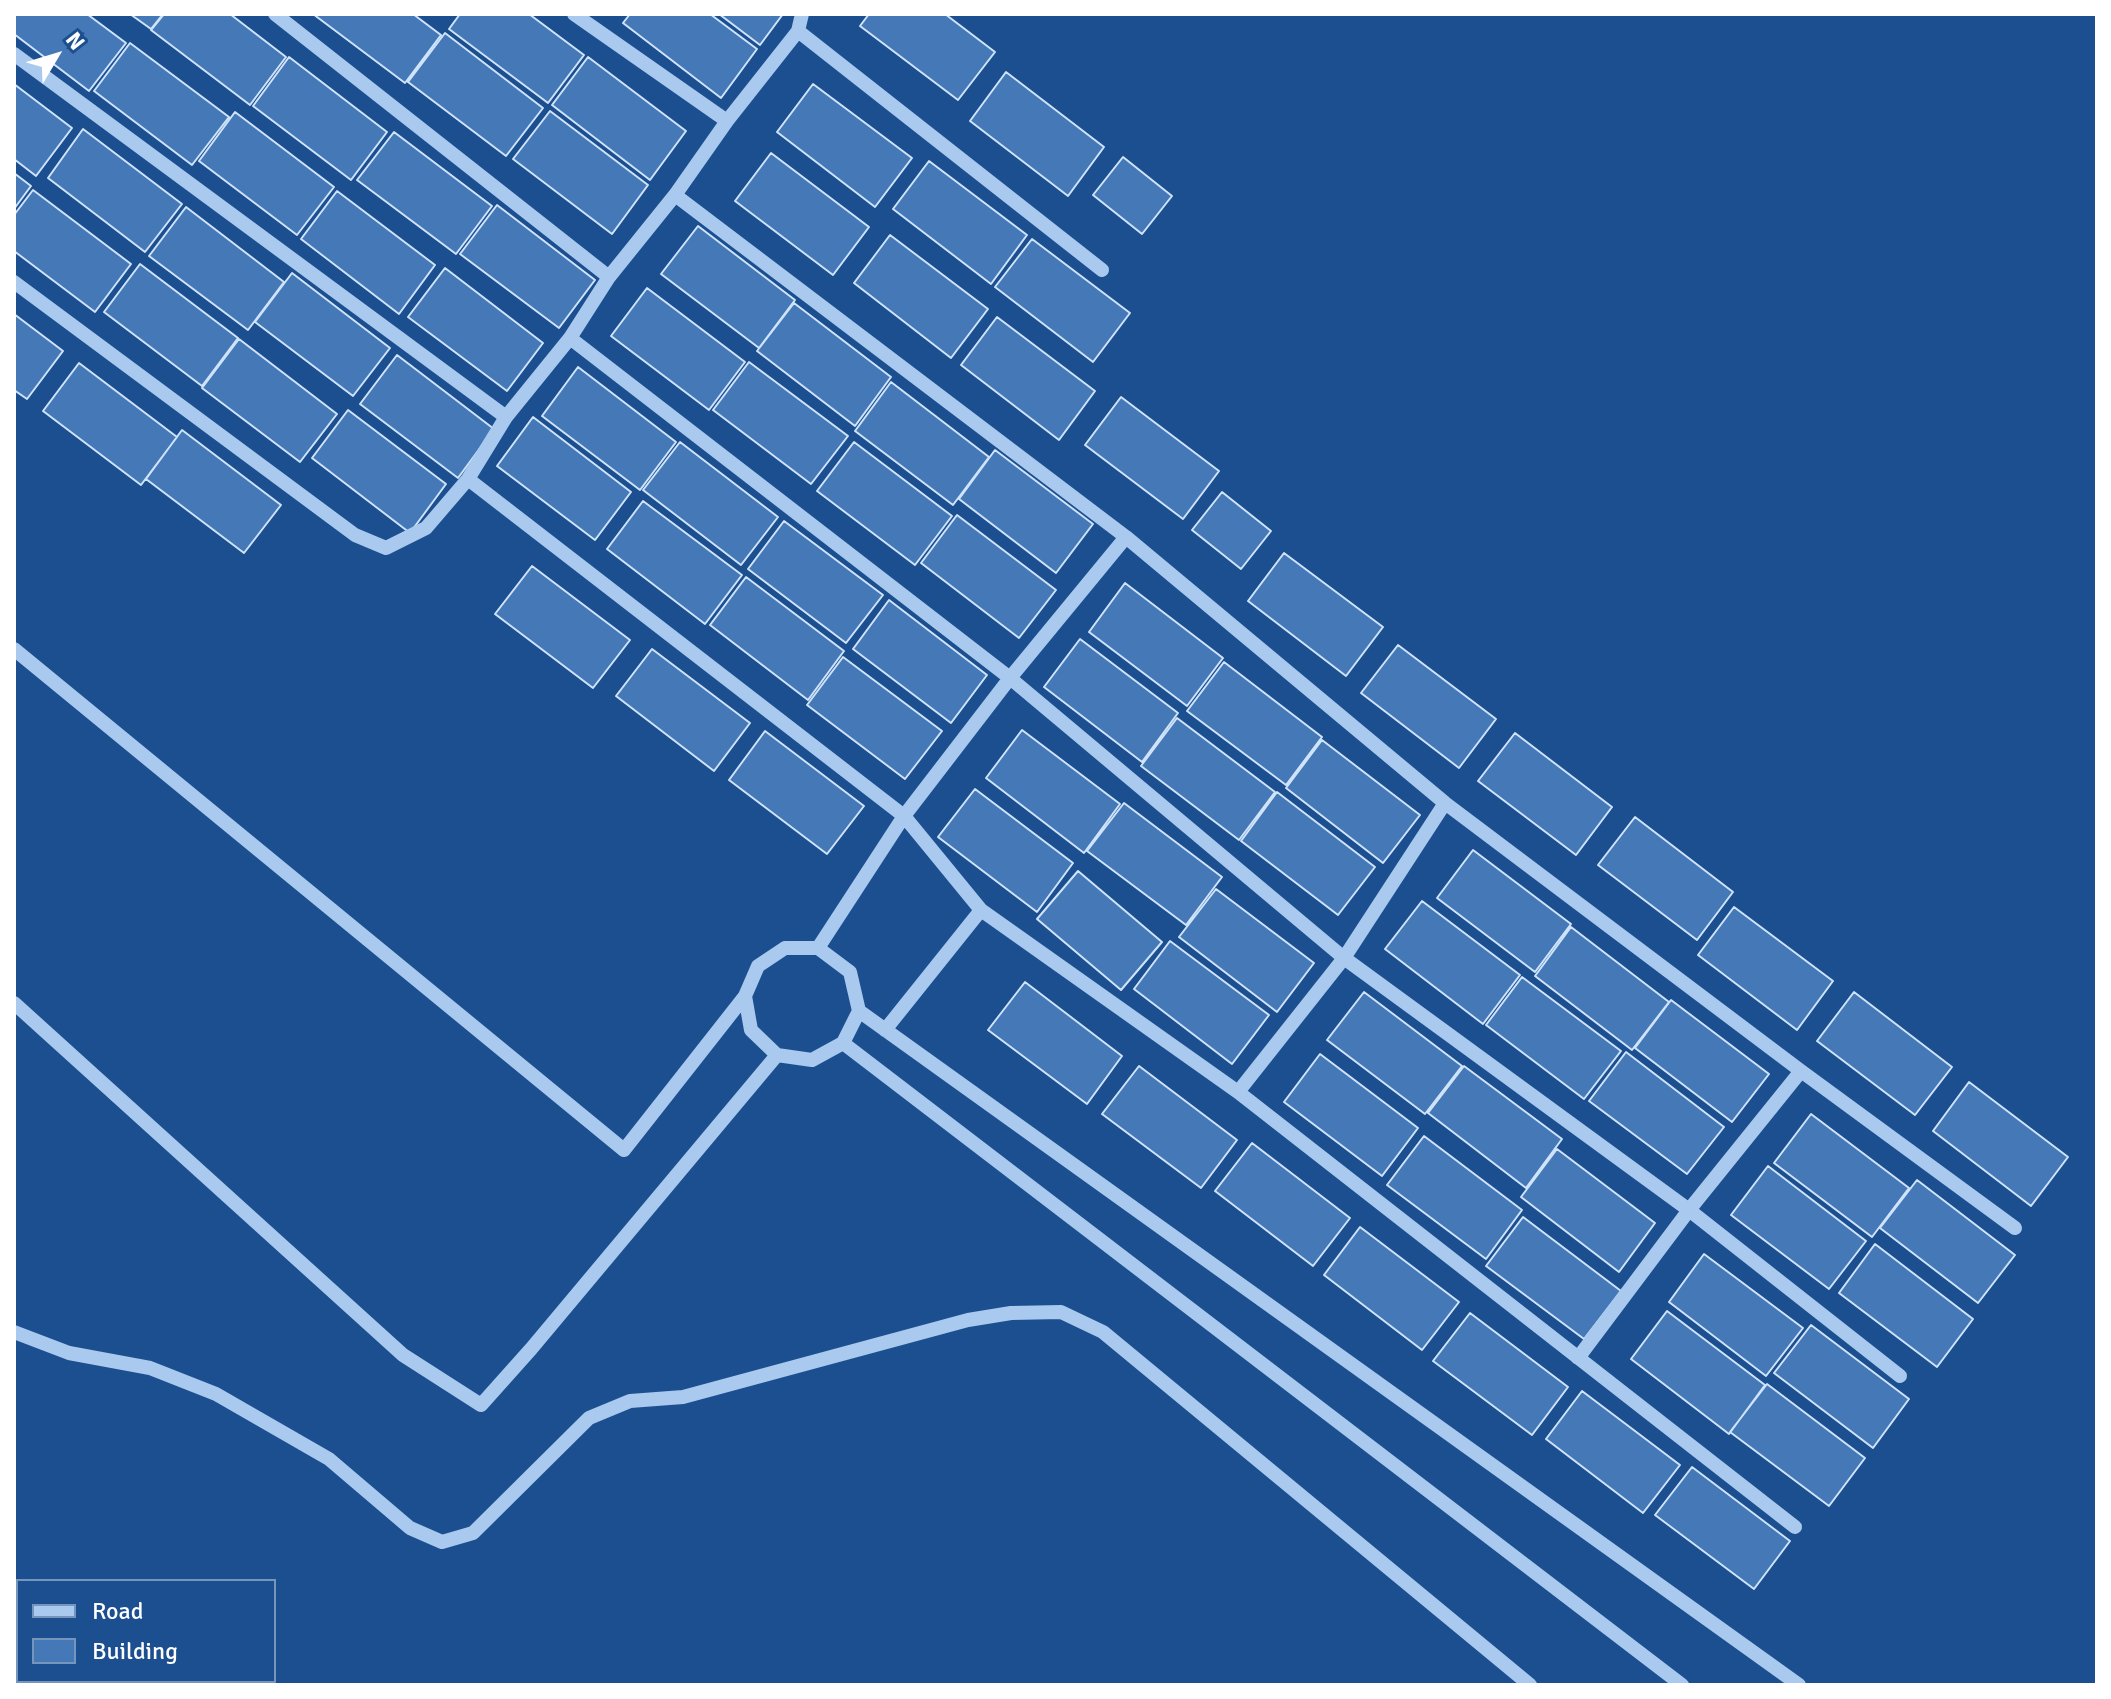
<!DOCTYPE html>
<html>
<head>
<meta charset="utf-8">
<style>
  body { margin:0 }
  #map { position:relative; width:2111px; height:1699px; overflow:hidden; background:#1b4f8f; font-family:Signika,sans-serif }
  canvas { display:block }
  .frame { position:absolute; inset:0; border:16px solid #fff; pointer-events:none }
  .legend { position:absolute; left:16px; top:1579px; width:260px; height:104px; box-sizing:border-box; background:#1b4f8f; border:2px solid #7695bc; margin:0; padding:10px 14px; list-style:none; font-size:24px; color:#fff }
  .legend li { display:flex; align-items:center; gap:16px; height:40px }
  .legend b { width:40px; border:2px solid #7695bc }
  .north { position:absolute; left:16px; top:16px; width:80px; height:80px; -webkit-text-stroke:6px #1b4f8f; paint-order:stroke; rotate:52deg; font-size:22px; font-weight:700; line-height:32px; text-align:center; color:#fff }
  .north::after { content:''; display:block; margin:auto; width:28px; height:36px; background:#fff; clip-path:polygon(50% 0,100% 100%,50% 72%,0 100%) }
</style>
</head>
<body>
<div id="map">
<canvas width="2111" height="1699"></canvas>
<div class="frame"></div>
<ul class="legend">
<li><b style="height:10px;background:#a9c9ee"></b>Road</li>
<li><b style="height:22px;background:#4478b7"></b>Building</li>
</ul>
<div class="north">N</div>
</div>
<script>
const ctx = document.querySelector('canvas').getContext('2d');
ctx.lineJoin = 'round';
function fill(path, color) {
  ctx.fillStyle = color;
  ctx.fill(path, 'evenodd');
}
function strokePath(path, color, width, dash) {
  ctx.strokeStyle = color;
  ctx.lineWidth = width;
  ctx.lineCap = dash ? 'butt' : 'round';
  ctx.setLineDash(dash || []);
  ctx.stroke(path);
}
const building = new Path2D(`
  M14,14H87L126,43L89,91L14,34Z
  M130,14H163L151,29Z
  M164,14H230L286,57L250,105L151,30Z
  M313,14H413L441,35L405,83Z
  M460,14H529L584,55L548,103L449,29Z
  M630,14H710L757,49L721,98L623,23Z
  M719,14H783L760,45Z
  M869,14H945L995,52L958,100L860,26Z
  M445,33L543,108L506,156L408,82Z
  M130,43L229,117L192,165L94,91Z
  M289,57L387,132L351,180L253,106Z
  M588,57L686,131L650,180L552,105Z
  M1006,72L1104,147L1068,196L970,121Z
  M14,84L72,128L36,176L14,159Z
  M813,84L912,158L875,207L777,132Z
  M550,111L648,185L612,234L513,159Z
  M235,112L334,187L297,235L199,161Z
  M83,129L182,204L145,252L48,178Z
  M394,132L492,206L456,254L357,180Z
  M771,153L869,227L833,275L735,201Z
  M1123,157L1172,196L1142,234L1093,195Z
  M929,161L1027,235L991,284L893,209Z
  M14,173L31,186L14,209Z
  M33,190L131,264L95,312L14,251V215Z
  M337,191L435,265L399,314L301,239Z
  M497,205L595,280L559,328L460,254Z
  M186,207L284,282L248,330L149,256Z
  M698,226L795,300L759,348L661,274Z
  M890,235L988,309L951,358L854,283Z
  M1032,239L1130,313L1093,362L995,287Z
  M140,264L238,338L202,386L104,312Z
  M445,268L543,343L507,391L408,317Z
  M292,273L390,348L353,396L255,322Z
  M647,288L745,362L709,410L611,336Z
  M794,303L891,377L855,426L757,351Z
  M14,314L63,351L27,399L14,390Z
  M997,317L1095,391L1059,440L961,365Z
  M239,339L337,414L300,462L202,388Z
  M397,355L494,429L458,478L360,404Z
  M749,362L848,436L811,484L713,410Z
  M79,363L177,437L141,485L43,411Z
  M578,367L676,442L640,490L542,416Z
  M891,382L989,457L953,505L855,431Z
  M1121,397L1219,471L1183,519L1085,445Z
  M348,410L446,484L410,533L312,458Z
  M533,417L631,492L595,540L497,466Z
  M182,430L281,505L244,553L146,479Z
  M680,442L778,517L741,565L643,490Z
  M854,442L952,516L915,565L817,491Z
  M995,450L1093,524L1056,573L959,499Z
  M1222,492L1271,531L1241,569L1192,530Z
  M643,501L742,575L705,624L607,549Z
  M957,515L1056,590L1019,638L921,563Z
  M784,521L883,595L846,643L748,569Z
  M1284,553L1383,627L1346,676L1248,601Z
  M532,566L630,640L593,688L495,614Z
  M746,577L844,651L808,700L710,625Z
  M1125,583L1223,658L1187,706L1089,632Z
  M889,600L987,675L951,723L853,649Z
  M1080,639L1178,713L1142,762L1044,687Z
  M1398,645L1496,719L1459,768L1361,693Z
  M652,649L750,723L714,771L616,696Z
  M843,657L942,731L905,779L807,705Z
  M1224,662L1322,737L1286,785L1187,711Z
  M1177,718L1275,792L1239,840L1141,766Z
  M1022,730L1120,804L1084,853L986,778Z
  M765,731L864,806L827,854L729,780Z
  M1515,733L1612,807L1576,855L1478,781Z
  M1322,740L1420,815L1383,863L1286,788Z
  M975,789L1073,863L1037,912L938,837Z
  M1277,792L1375,867L1338,915L1241,841Z
  M1124,803L1222,877L1186,925L1087,851Z
  M1635,817L1733,892L1697,940L1598,865Z
  M1473,850L1571,924L1535,972L1437,898Z
  M1078,871L1162,942L1121,990L1037,919Z
  M1216,889L1314,963L1277,1012L1179,937Z
  M1422,901L1520,975L1483,1024L1385,949Z
  M1734,907L1833,981L1797,1030L1698,955Z
  M1571,927L1669,1002L1632,1050L1535,976Z
  M1170,941L1269,1015L1232,1064L1134,989Z
  M1522,977L1621,1051L1584,1099L1486,1025Z
  M1025,982L1122,1056L1087,1104L988,1030Z
  M1364,992L1462,1066L1425,1114L1327,1040Z
  M1854,992L1952,1067L1915,1115L1817,1041Z
  M1671,1000L1769,1074L1732,1122L1635,1048Z
  M1626,1052L1724,1127L1687,1174L1589,1101Z
  M1320,1054L1418,1128L1382,1176L1284,1102Z
  M1139,1066L1237,1140L1201,1188L1102,1114Z
  M1464,1066L1562,1139L1526,1188L1428,1113Z
  M1969,1082L2068,1157L2031,1206L1933,1131Z
  M1811,1114L1909,1188L1872,1237L1774,1163Z
  M1424,1136L1522,1210L1486,1259L1387,1185Z
  M1252,1143L1350,1218L1313,1266L1215,1191Z
  M1557,1149L1655,1223L1619,1272L1521,1197Z
  M1768,1166L1866,1241L1829,1289L1731,1215Z
  M1917,1180L2015,1255L1978,1303L1880,1228Z
  M1523,1217L1621,1291L1584,1339L1486,1266Z
  M1360,1227L1459,1302L1422,1350L1324,1275Z
  M1875,1244L1973,1319L1937,1367L1839,1293Z
  M1704,1254L1803,1328L1766,1376L1669,1302Z
  M1667,1311L1765,1385L1729,1434L1631,1359Z
  M1470,1313L1568,1387L1532,1435L1433,1361Z
  M1811,1325L1909,1399L1873,1448L1774,1373Z
  M1767,1384L1865,1458L1829,1506L1730,1432Z
  M1582,1391L1680,1465L1643,1513L1546,1439Z
  M1692,1467L1790,1541L1754,1589L1655,1515Z`);
fill(building, '#4478b7');
strokePath(building, '#cfe3fa', 2);
strokePath(new Path2D(`
  M275,14L609,277
  M574,14L727,121
  M798,31L1102,270
  M14,54L506,417
  M675,195L1126,537L1445,803L1801,1071L2015,1228
  M14,282L355,535L386,548L426,528L468,479L506,417L570,338L609,277L675,195L727,121L798,31L802,14
  M570,338L1010,678L1344,958L1689,1210L1900,1376
  M468,479L904,816L981,910L1238,1092L1795,1527
  M14,649L624,1150L745,996
  M785,948H818L850,972L859,1011L843,1043L812,1060L777,1055L751,1030L745,996L758,966Z
  M818,948L904,816L1010,678L1126,537
  M14,1003L403,1355L481,1405L531,1349L777,1055
  M859,1011L1799,1685
  M885,1030L981,910
  M843,1043L1682,1685
  M1238,1092L1344,958L1445,803
  M14,1332L69,1353L150,1368L216,1394L329,1459L410,1528L442,1542L473,1533L589,1418L630,1401L683,1397L968,1320L1011,1313L1061,1312L1103,1332L1530,1685
  M1578,1358L1689,1210L1801,1071`), '#a9c9ee', 14);
</script>
</body>
</html>
